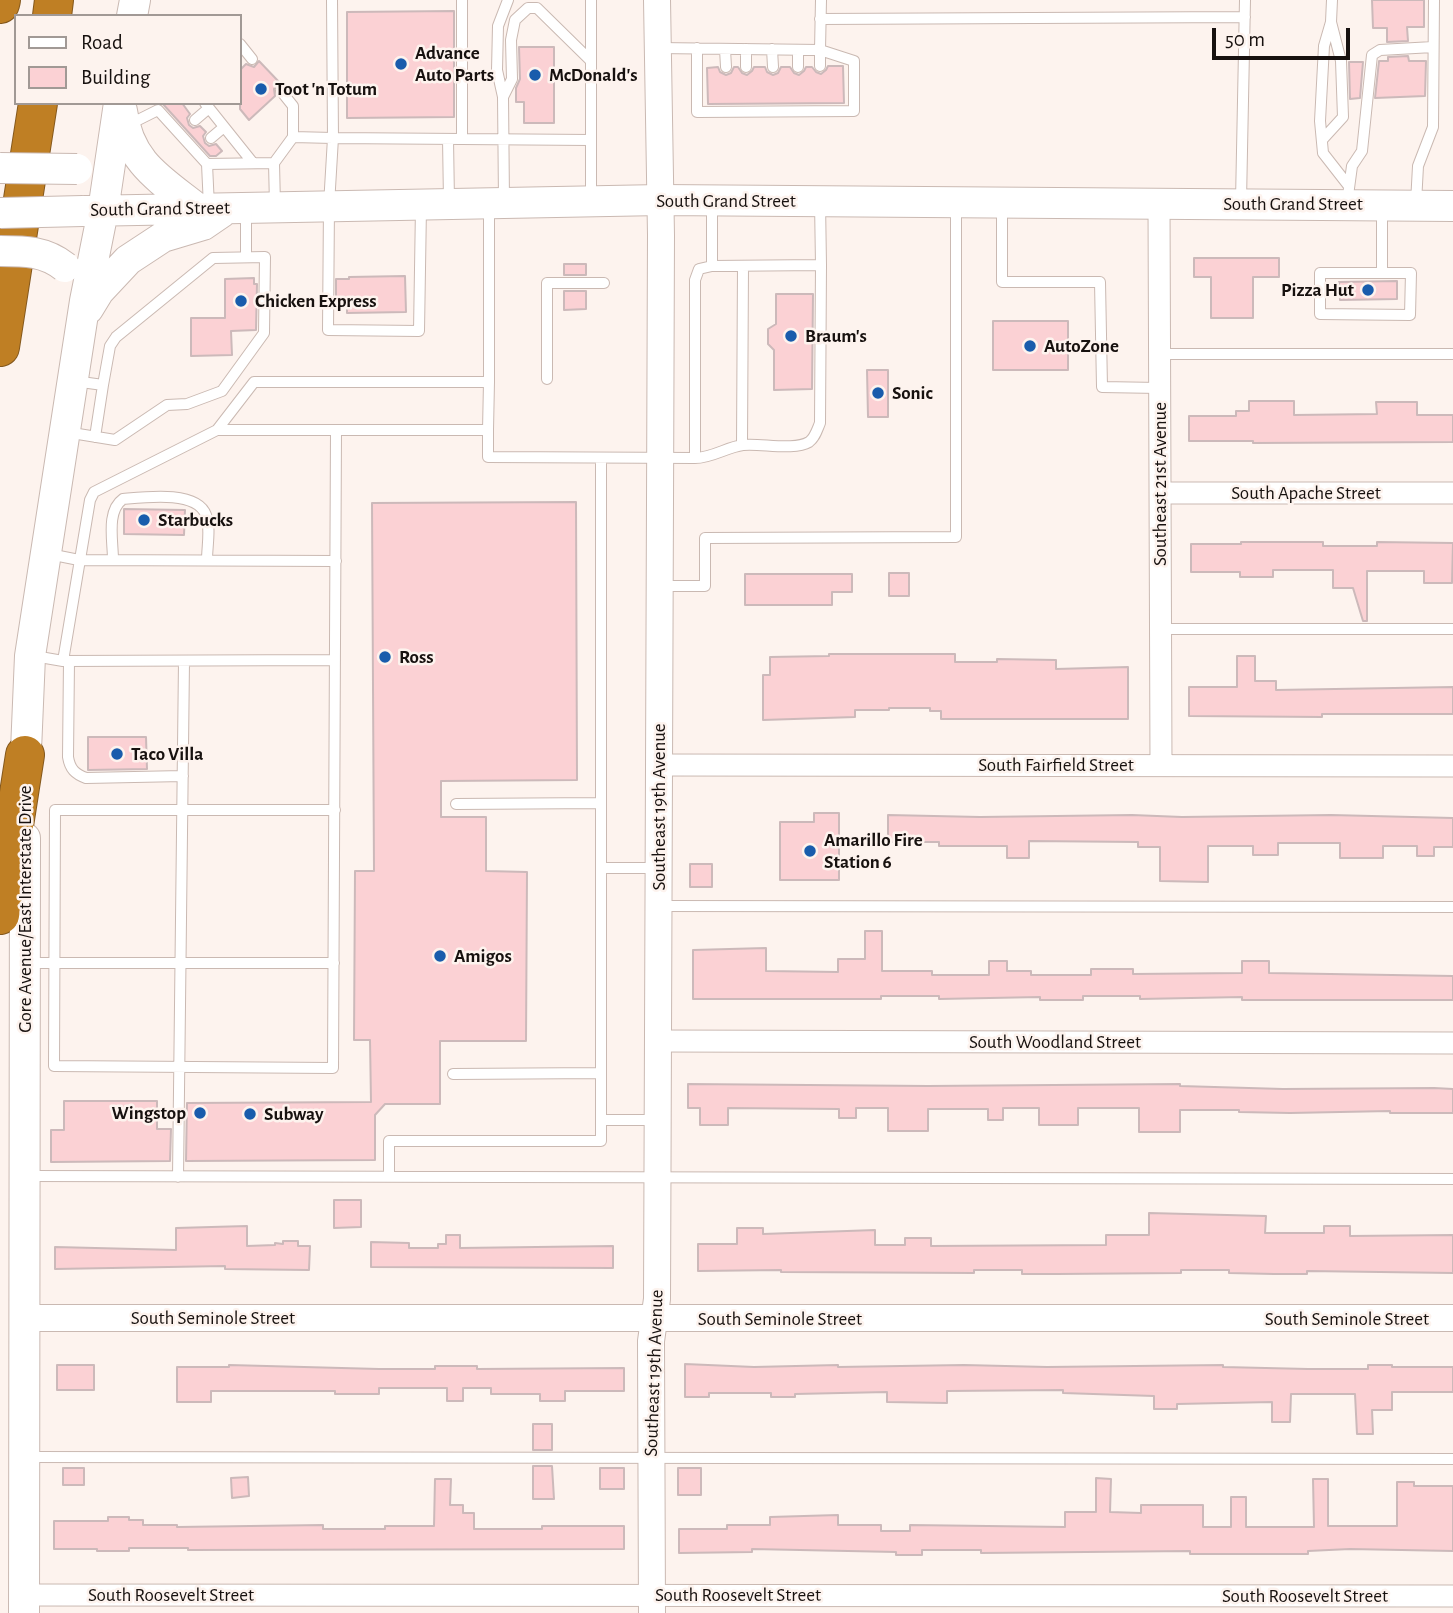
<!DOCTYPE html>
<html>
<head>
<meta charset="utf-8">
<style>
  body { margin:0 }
  #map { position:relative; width:1453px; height:1613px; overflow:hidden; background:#fdf3ee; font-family:"Alegreya Sans",sans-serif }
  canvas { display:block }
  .legend { position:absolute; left:14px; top:14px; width:228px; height:91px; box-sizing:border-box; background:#fdf3ee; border:2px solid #a19995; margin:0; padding:9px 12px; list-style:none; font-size:21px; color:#17110f }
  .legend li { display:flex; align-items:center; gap:14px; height:35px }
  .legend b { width:35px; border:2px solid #a19995 }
  .scale { position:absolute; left:1212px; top:28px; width:138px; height:32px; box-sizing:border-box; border:4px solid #17110f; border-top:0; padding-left:9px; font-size:21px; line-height:24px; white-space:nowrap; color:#17110f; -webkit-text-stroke:5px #fdf3ee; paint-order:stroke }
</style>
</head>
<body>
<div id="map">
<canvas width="1453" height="1613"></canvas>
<ul class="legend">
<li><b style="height:9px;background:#fff"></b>Road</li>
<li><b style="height:19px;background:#fbd1d4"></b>Building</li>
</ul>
<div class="scale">50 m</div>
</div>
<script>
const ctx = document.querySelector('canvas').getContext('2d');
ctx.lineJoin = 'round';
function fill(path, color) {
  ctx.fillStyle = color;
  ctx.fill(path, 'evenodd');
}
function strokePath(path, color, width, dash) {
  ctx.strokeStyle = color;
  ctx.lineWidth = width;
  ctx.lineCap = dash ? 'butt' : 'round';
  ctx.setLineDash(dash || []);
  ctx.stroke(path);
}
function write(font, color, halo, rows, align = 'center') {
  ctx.font = font + ' "Alegreya Sans",sans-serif';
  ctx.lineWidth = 5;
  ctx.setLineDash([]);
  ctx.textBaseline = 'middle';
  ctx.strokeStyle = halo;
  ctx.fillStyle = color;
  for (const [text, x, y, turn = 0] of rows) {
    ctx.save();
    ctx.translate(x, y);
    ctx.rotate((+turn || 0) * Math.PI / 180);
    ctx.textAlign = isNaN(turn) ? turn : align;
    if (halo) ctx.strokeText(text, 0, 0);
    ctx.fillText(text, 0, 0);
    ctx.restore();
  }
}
const building = new Path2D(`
  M1372,0H1424V27H1407L1408,41L1387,42V28H1373Z
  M454,11V117L347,118V12Z
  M519,47H554V123H524V102H516V88L520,79Z
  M1408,56L1409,61H1426L1425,96L1375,98L1379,61H1388V57Z
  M259,61L280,83L274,89L275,96L249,120L240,109V70L246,64L254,67Z
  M1349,62H1363L1360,98L1350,99Z
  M828,66H843L844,103L708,104L707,68L718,67L720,72L726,75L731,73L734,67H738L742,73L747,75L752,71L754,67H765L767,72L773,75L778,73L781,67H790L794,73L799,75L804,71L806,67H812L816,72L821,74L826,70Z
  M162,103H182L190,114L187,118L189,125L193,128L200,126L206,132L203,136L205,143L209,146L216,144L222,151L216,156H210Z
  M1194,258H1279V277H1253V318H1211V277H1194Z
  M564,264H586V275H564Z
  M405,276L406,312L347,313V297H336V279H349V277Z
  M254,278V284H257L256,330L231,331L232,355L191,356V318H225V279Z
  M1397,281V299L1340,300L1339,282Z
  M564,291H586V309L564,310Z
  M776,294H813L812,389L774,390V350L768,344V329L776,324Z
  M993,321H1068V370H993Z
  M867,370H888V417H868Z
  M1249,401H1294V415L1377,414L1376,402H1417V415H1453V442L1253,443V441H1189V416H1236V411H1249Z
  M576,502L577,780L441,781V817H486V871L527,872L526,1041H440V1104H385L375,1115V1160L186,1161L187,1103L371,1102L370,1040H354L355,871H374L372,503Z
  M124,509L185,510L184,535L124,534Z
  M1241,542H1323V546H1377V542L1453,543L1452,583H1424V571H1367V621H1363L1353,588H1333V570H1273V577H1240V572H1191V544H1241Z
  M889,573H909V596H889Z
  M745,574H852V592H832V605H745Z
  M829,654H955V662H997V659L1056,660V669L1128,667V719H941V711H930V708H889V710H855V717L763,720V675H770V657L829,656Z
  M1237,656H1255V681H1276V690L1453,687V714H1322V717L1189,716V687H1237Z
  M88,737H146L147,769L88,770Z
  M814,813H839V880H780V822H814Z
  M888,815L980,817L1132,815L1182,817L1331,815L1453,818V847H1434V856H1417V846H1383V858H1340V843H1278V855H1253V846H1208V882L1160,881V847H1138V842L1029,841V858H1007V846H939V842H888Z
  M690,864H712V887H690Z
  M865,931H882V971H932V975H989V961H1007V971H1031V975H1091V969H1133V974L1242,973V961H1269V973L1453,976V1000H1242V997L1140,999V996H1083V1000H1040V997L939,999V996H881V999H693V950L766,948V971L838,972V959H865Z
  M688,1084L928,1086L1180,1084V1086L1283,1089L1434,1088L1453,1089V1113H1390V1111L1290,1113L1239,1112V1110H1180V1132H1139V1108H1078V1125H1039V1108H1003V1120H988V1109H928V1131H888V1108H856V1118H839V1109L728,1108V1125H700V1108H688Z
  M64,1101H157V1129H171L170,1161L51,1162V1130H64Z
  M334,1200H361V1227L334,1228Z
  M1149,1213L1266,1216L1265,1233H1324V1226H1350V1236L1453,1235V1273L1307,1271V1274H1274L1229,1273V1270H1181V1273L1057,1274H1022V1270H974V1273L781,1272V1270L698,1271V1244H737V1228H763V1234L875,1230V1245H905V1238H931V1246L1106,1245V1235H1149Z
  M247,1226V1246L275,1245V1243L283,1244V1241H298V1246H310L309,1270L225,1269V1266L55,1269V1247L176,1250V1228Z
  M446,1235H460V1248L613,1246V1268L371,1267V1242L409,1243V1248H438V1244H446Z
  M685,1364L754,1367L838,1365V1367L964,1365L1047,1367L1223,1365V1367L1308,1369H1368V1365H1392V1367H1453V1392H1392V1410H1372L1373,1434H1357L1355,1394H1291L1290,1422H1272V1402L1177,1404V1409H1154V1396L1063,1393V1390L947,1391V1403L887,1402V1392L795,1394V1397H771V1393H709V1397H685Z
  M57,1365H94V1390H57Z
  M229,1365L379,1369H435V1366H477V1369L624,1368V1391H565V1401H540V1394H491V1388H463V1401H447V1388H379V1394H335V1391H211V1402H177V1367H229Z
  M533,1424H552V1450H533Z
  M533,1466H552L554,1499H533Z
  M63,1468H84V1485H63Z
  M600,1468H624V1489H600Z
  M678,1468H701V1495H678Z
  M248,1477L249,1496L232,1498L231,1478Z
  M1096,1478L1111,1479L1110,1512L1141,1513V1505H1203V1527H1231V1497H1246V1527H1314L1313,1479H1328V1526H1397V1482H1414V1486H1453V1551L1350,1549L1308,1551V1554H1190V1551L981,1553V1550H922V1555H896V1552L752,1549V1552L679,1553V1529H727V1525H770V1517L838,1515V1525H881V1531H910V1525L1065,1527V1512H1096Z
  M435,1479H451L450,1505H463V1513H474V1529H542V1526H624V1549L188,1550V1548H129V1551H97V1549H54V1521H108V1517H129V1520H143V1525H177V1527L323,1525V1529H385V1526H434Z`);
fill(building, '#fbd1d4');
strokePath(building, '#ccb9ba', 2);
const service = new Path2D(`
  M332,0L333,138L591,140
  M462,0V139
  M1332,0L1331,22L1324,46L1320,121L1323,153L1348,185
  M820,19L1245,17
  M240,44L252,59
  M658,48L820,50L821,0
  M697,48V112L854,111V61L820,50V66
  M725,49L726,67
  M772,49L773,67
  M798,50V67
  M746,67V49
  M281,91L293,106V137
  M503,97L512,79L511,40L515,20L528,8H537L591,61
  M205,103L253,163
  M195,120L209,108
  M126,126L158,110L207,164
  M211,138L224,127
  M448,139L449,201
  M1322,140L1343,117L1341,61L1331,22
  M274,163L275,205
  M591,199V0
  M504,201L503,97L497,70L498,26L508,0
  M1241,201L1245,0
  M712,203V266
  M1347,203L1352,166L1362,151L1372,55L1380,50L1433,47
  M1416,203L1418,166L1433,127L1434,0
  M1002,205V282H1100L1102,387L1159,388
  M489,206V382
  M209,207L207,164L274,163L293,137L333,138L329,205L328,330L419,331L421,207
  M246,257V210
  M1320,273H1411L1410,315L1320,314Z
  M1382,273V206
  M1159,354H1453
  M547,379V283H604
  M74,381L103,385L95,437
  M254,382H489L488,430H217Z
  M488,430V457L695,458V280L699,269L712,266L821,265L820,202
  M66,432L115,440L167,405L187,404L222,391L264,333L265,257L213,258L116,337L110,346L103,385
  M742,445L743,266
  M601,458V868H657
  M695,458C712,458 727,447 743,445C761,443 794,451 809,442C815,438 817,430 820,423L821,265
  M49,554L79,560L336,561
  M113,560C113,541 106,511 123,499C145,497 197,490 206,515C211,528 207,546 207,560
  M660,586H705V538L956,537V205
  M1160,629H1453
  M34,656L63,661L90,500L94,492L217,430
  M63,661L335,660
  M69,661L68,757C70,769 75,774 86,778L183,776
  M456,804L601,803
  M335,810H55L54,1066L333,1068L336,430
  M601,868V1120H658
  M659,906L1453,907
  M28,963H334
  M453,1074L601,1073
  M28,1176L1453,1179
  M178,1177L184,661
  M389,1177V1141H601V1120
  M26,1457L1453,1459`);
const minor = new Path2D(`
  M1159,204L1161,765
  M1160,493H1453
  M659,765L1453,766
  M658,1041L1453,1043
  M24,1595L1453,1596`);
const tertiary = new Path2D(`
  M23,1318H1453
  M652,1613L651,1341L657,1299L661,235L657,0`);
const secondary = new Path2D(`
  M132,16L135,0
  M122,111C129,163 160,179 198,209
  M85,211L661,200L1453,206
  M88,309L99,291L128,260L163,237L203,225L222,212
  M25,774L30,656L85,301L103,211L119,103
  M24,1613L25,838`);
const motorway = new Path2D(`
  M0,4L1,0
  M52,16L54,0
  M0,347L38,103
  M0,915L25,755`);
strokePath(service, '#cab9b2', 12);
strokePath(minor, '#cab9b2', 23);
strokePath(tertiary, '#cab9b2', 28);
strokePath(secondary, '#cab9b2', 32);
strokePath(motorway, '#84581d', 40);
strokePath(service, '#fff', 10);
strokePath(minor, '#fff', 21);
strokePath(tertiary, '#fff', 26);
strokePath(secondary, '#fff', 30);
strokePath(motorway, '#bf7f24', 38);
const secondaryBridge = new Path2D(`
  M0,168L77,169
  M0,213L83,211
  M0,251C25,251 45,251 65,267`);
strokePath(secondaryBridge, '#cab9b2', 32, []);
strokePath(secondaryBridge, '#fff', 30);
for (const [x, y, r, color] of [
  [401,64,7,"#195cac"],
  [535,75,7,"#195cac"],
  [261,89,7,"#195cac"],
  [1368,290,7,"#195cac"],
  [241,301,7,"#195cac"],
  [791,336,7,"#195cac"],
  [1030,346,7,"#195cac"],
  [878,393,7,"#195cac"],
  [144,520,7,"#195cac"],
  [385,657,7,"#195cac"],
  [117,754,7,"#195cac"],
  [810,851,7,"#195cac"],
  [440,956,7,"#195cac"],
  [200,1113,7,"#195cac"],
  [250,1114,7,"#195cac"]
]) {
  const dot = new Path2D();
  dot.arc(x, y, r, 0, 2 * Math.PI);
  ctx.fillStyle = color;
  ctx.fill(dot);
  strokePath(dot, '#fdf3ee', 2.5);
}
write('bold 19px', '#17110f', '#fdf3ee', [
  ["Advance",415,53],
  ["Auto Parts",415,75],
  ["McDonald's",549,75],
  ["Toot 'n Totum",275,89],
  ["Pizza Hut",1354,290,"right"],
  ["Chicken Express",255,301],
  ["Braum's",805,336],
  ["AutoZone",1044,346],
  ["Sonic",892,393],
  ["Starbucks",158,520],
  ["Ross",399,657],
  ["Taco Villa",131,754],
  ["Amarillo Fire",824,840],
  ["Station 6",824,862],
  ["Amigos",454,956],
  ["Wingstop",186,1113,"right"],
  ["Subway",264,1114]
], 'left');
write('19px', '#17110f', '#fdf3ee', [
  ["South Grand Street",726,201],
  ["South Grand Street",1293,204],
  ["South Grand Street",160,209,-1],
  ["Southeast 21st Avenue",1160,484,-90],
  ["South Apache Street",1306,493],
  ["South Fairfield Street",1056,765],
  ["Southeast 19th Avenue",659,807,-90],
  ["Gore Avenue/East Interstate Drive",25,909,-90],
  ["South Woodland Street",1055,1042],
  ["South Seminole Street",213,1318],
  ["South Seminole Street",780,1319],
  ["South Seminole Street",1347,1319],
  ["Southeast 19th Avenue",654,1373,-88],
  ["South Roosevelt Street",171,1595],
  ["South Roosevelt Street",738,1595],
  ["South Roosevelt Street",1305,1596]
]);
</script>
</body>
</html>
